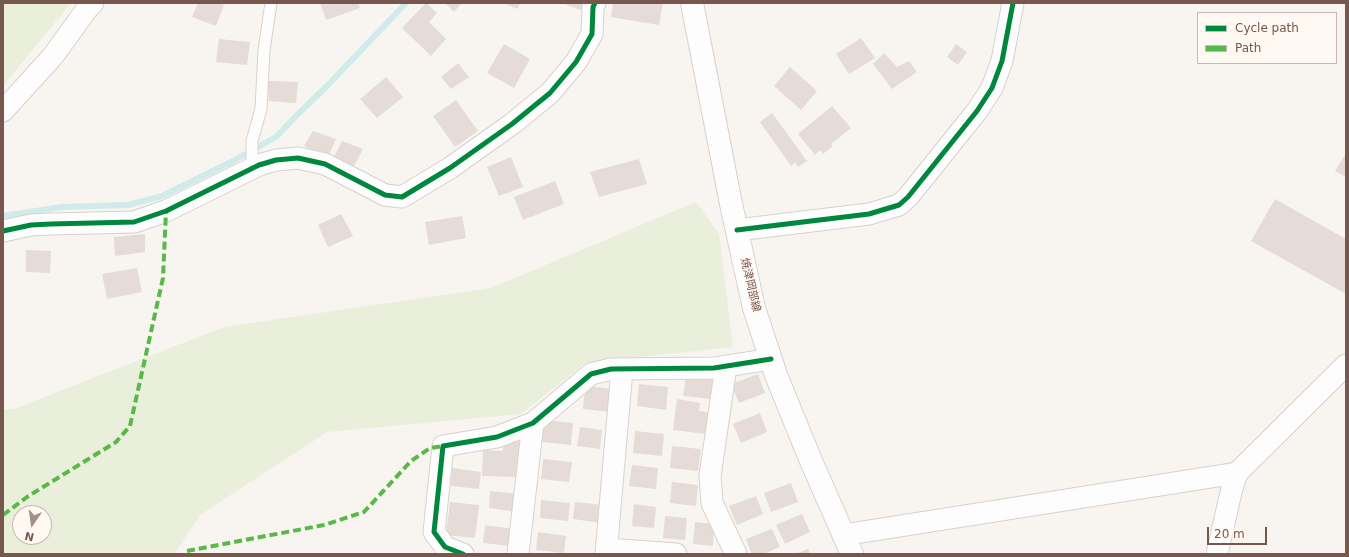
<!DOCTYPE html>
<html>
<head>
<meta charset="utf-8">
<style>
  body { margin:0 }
  #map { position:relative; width:1349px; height:557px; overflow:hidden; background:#f8f4f0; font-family:"DejaVu Sans",sans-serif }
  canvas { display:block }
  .frame { position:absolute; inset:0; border:4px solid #78574e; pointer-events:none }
  .legend { position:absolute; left:1197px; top:12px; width:140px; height:52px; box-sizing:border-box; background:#fff8f3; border:1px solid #c9b8b1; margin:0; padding:5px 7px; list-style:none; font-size:12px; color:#78574e }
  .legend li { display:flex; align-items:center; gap:8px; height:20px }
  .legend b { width:20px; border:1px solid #c9b8b1 }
  .north { position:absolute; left:12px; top:505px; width:40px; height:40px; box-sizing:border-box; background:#fff8f3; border:1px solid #c9b8b1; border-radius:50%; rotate:193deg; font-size:11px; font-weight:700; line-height:16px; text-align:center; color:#78574e }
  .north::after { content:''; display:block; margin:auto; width:14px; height:18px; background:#a58e87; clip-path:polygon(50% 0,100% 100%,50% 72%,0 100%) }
  .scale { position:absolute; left:1207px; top:527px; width:60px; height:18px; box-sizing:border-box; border:2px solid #78574e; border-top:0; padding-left:5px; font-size:12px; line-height:14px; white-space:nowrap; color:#78574e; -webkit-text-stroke:3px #fff8f3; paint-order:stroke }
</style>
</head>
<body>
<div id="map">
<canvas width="1349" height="557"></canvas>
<div class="frame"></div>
<ul class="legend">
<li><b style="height:5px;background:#00873e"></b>Cycle path</li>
<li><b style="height:5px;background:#58b947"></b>Path</li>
</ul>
<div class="north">N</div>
<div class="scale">20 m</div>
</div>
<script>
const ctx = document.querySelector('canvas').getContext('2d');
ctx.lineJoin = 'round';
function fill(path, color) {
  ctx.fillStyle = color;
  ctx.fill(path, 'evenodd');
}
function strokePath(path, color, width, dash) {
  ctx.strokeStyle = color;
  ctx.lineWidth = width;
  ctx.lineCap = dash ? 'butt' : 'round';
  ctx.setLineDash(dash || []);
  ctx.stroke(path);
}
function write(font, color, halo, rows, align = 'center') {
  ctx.font = font + ' "DejaVu Sans","Noto Sans JP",sans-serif';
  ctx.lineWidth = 3;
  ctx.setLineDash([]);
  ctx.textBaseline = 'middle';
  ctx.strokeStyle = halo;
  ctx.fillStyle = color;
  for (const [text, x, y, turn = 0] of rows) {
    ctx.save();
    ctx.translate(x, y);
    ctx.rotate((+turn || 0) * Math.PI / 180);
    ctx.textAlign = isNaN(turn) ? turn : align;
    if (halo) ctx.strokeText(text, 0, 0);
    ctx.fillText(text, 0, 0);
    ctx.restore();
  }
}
fill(new Path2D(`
  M3,3H71L3,86Z
  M696,202L719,234L733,347L585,363L521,414L327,432L200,515L174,554H3V409H14L224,327L491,288ZM20,513H44V537H20Z`), '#e9efdb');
strokePath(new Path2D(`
  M3,216L62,207L128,205L162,196L233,161L276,137L299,113L327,86L406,3`), '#d1ebea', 6);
fill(new Path2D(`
  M198,3H215L224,5L216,26L192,17Z
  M320,3H358L360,8L326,20Z
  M426,3L437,13L429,22L446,39L431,56L402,28Z
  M445,3H462L454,12Z
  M503,3H520L518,9Z
  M561,3H583L581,10Z
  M613,3H663L659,25L611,17Z
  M861,38L875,58L849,74L836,54Z
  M219,39L250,42L247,65L216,62Z
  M504,44L530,59L514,88L487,73Z
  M956,44L967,52L958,65L947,57Z
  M884,53L897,67L909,61L917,72L892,89L873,64Z
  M458,63L469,77L451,89L441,77Z
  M790,67L817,91L801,110L774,86Z
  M386,77L403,97L377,118L360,99Z
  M268,81L298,82L296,103L269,101Z
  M456,100L478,131L455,147L433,116Z
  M832,106L851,128L831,144L833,146L823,154L820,150L815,155L798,134Z
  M772,113L807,161L798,167L795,162L791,166L760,122Z
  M313,131L336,139L328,157L304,146Z
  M342,141L363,149L353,168L333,159Z
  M1346,153V177L1335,171Z
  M511,157L523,187L499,196L487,167Z
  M639,159L647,184L599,197L590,172Z
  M555,181L564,204L523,220L514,197Z
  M1275,199L1346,239V294L1251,241Z
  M341,214L353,236L328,247L318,225Z
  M462,216L466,238L429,245L425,222Z
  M145,234V252L115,256L114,237Z
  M26,250L51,251L50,273L26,272Z
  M137,268L142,292L107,299L102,274Z
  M758,374L765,393L739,403L731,384Z
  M686,376L714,379L711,399L683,396Z
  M639,384L668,387L666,410L637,406Z
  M585,386L614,389L612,412L583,409Z
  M677,399L700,403L699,411L708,412L706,434L673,430Z
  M760,413L767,432L741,443L733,424Z
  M544,420L573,423L571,445L542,442Z
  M580,427L602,430L600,449L577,446Z
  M635,431L664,434L662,456L633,453Z
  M503,442H520L519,477L482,476L483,450L503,451Z
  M672,446L701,449L698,471L670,468Z
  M543,459L572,462L569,482L541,479Z
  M632,465L658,468L656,489L629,486Z
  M452,468L481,472L479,489L451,486Z
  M672,482L698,485L696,506L670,503Z
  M791,483L798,502L771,512L764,493Z
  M490,491L519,494L517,512L489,508Z
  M756,496L763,514L737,525L729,506Z
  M541,500L570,503L568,521L540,518Z
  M450,502L479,505L475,538L446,535Z
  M575,502L603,505L601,523L573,519Z
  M634,504L656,507L654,528L632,526Z
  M802,514L810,532L785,544L776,525Z
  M665,516L687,518L685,540L663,538Z
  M695,522L714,524L713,546L693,544Z
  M485,525L513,529L511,546L483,543Z
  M772,529L780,547L763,554H752L746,539Z
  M538,532L566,536L564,553L536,550Z
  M808,549L810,554H795Z`), '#e5dcd7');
const lane = new Path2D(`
  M252,168V141L261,109L264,50L271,3`);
const street = new Path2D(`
  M3,111L53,56L87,9L93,3
  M737,230L869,214L899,205L908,197L977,111L992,88L1002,61L1013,3
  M3,231L31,225L51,224L134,222L166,211L259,165L276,160L298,158L325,164L385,195L402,197L450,168L512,124L550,93L576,62L592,34L593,7L595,3
  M726,366L710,476L712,503L736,554
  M843,535L1237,473
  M607,549L676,554
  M463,554L445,547L434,532L443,446L497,437L533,423L591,374L611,369L714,368L771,359
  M518,554L533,423
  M606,554L622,369
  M1217,554L1232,488L1237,473L1346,365`);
const secondary = new Path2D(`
  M692,3L731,204L754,308L776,375L811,461L852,554`);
strokePath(lane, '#d8d1ce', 13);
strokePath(street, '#d8d1ce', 23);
strokePath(secondary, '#d8d0cc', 24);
strokePath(lane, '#fefdfd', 11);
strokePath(street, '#fefdfd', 21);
strokePath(secondary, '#fefdfd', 22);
strokePath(new Path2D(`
  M3,515L27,497L116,442L130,426L163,278L166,211
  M187,551L324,525L364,512L411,461L430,448L443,446`), '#58b947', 4, [8, 4]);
strokePath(new Path2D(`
  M737,230L869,214L899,205L908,197L977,111L992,88L1002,61L1013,3
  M3,231L31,225L51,224L134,222L166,211L259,165L276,160L298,158L325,164L385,195L402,197L450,168L512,124L550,93L576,62L592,34L593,7L595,3
  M463,554L445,547L434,532L443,446L497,437L533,423L591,374L611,369L714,368L771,359`), '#00873e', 5);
write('11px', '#78574e', '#fff8f3', [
  ["焼津岡部線",750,285,77]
]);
</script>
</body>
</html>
